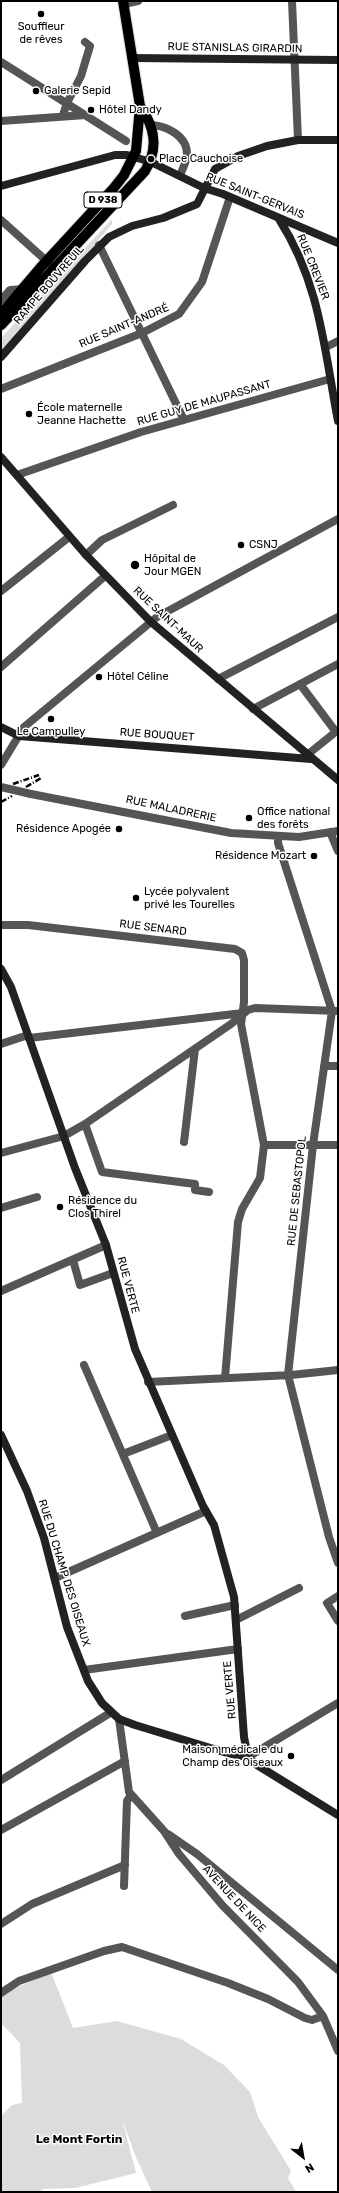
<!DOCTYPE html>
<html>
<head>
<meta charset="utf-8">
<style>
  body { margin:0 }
  #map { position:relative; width:339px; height:2193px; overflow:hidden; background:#fff; font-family:Rubik,sans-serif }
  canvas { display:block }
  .frame { position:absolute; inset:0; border:2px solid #000; pointer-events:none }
  .north { position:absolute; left:283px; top:2137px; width:40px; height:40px; -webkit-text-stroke:3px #fff; paint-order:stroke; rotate:149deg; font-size:11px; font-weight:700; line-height:16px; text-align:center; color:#000 }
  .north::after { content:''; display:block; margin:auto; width:14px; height:18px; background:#000; clip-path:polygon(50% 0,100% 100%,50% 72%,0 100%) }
</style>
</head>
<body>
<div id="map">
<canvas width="339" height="2193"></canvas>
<div class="frame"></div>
<div class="north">N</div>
</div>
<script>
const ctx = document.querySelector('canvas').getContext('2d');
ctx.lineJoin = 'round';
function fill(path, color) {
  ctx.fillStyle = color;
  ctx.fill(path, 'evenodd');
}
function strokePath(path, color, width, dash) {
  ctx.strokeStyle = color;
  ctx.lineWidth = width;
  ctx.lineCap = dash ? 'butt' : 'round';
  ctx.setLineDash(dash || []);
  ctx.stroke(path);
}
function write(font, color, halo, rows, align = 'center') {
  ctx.font = font + ' Rubik,sans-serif';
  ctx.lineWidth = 3;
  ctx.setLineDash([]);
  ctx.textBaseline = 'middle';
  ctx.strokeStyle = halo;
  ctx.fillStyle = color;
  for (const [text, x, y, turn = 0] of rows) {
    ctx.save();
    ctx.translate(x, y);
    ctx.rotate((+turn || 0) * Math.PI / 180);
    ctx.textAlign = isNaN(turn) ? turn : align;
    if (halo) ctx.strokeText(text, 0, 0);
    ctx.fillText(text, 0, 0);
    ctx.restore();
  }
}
fill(new Path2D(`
  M112,219V224L96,243L98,247L1,356V338Z
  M51,1972L73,2028L117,2021L181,2039L224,2065L250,2092L258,2117L291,2171L288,2178L296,2192H152L135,2155L122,2119L136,2173L75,2188L42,2189L41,2192H1V2116L12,2105L22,2103L20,2043L1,2023V1997L9,1991Z`), '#dcdcdc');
const primary = new Path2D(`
  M1,314L41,267L113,189L124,175L136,151L140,106L123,1
  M1,325L145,171C159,148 155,127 140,106`);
strokePath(primary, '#dbdbdb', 12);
strokePath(new Path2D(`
  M292,1L298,140
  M124,4L138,1
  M1,62L126,141
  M63,115L67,103L81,76L90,46L85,42
  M1,121L86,115
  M152,125C167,126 187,136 187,154C187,161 183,168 180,175
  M1,220L51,265
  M99,245L184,420
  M1,300L10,290L24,289
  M326,347L338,341
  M1,389L142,333L179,314L202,282L230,197
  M17,475L141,432L330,379
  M86,555L102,540L173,505
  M1,591L69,537
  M1,667L105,576
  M218,679L338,617
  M300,684L336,732
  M253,709L338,664
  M307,755L338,730
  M1,765L24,727L157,617L338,519
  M31,794L231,833L299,837L338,831
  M330,832L338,851
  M278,836V843L332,1011L313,1145L288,1375L329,1537L338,1563
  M1,925H28L235,949L242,953L244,960V1002L241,1024L264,1145L260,1178L242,1209L238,1222L225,1378
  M29,1038L243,1013
  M1,1044L28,1035
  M324,1066H338
  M85,1124L102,1172L195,1184V1190L209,1192
  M184,1142L195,1049
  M264,1145H338
  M1,1153L64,1136L85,1124L231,1024L248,1010L255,1008L338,1011
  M1,1208L37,1197
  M73,1260L80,1285L113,1273
  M1,1291L106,1245
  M84,1365L157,1533
  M148,1382L291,1375L338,1370
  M123,1454L172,1435
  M55,1578L206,1511
  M338,1596L327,1603L338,1621
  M185,1616L235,1605
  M236,1620L299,1588
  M84,1670L238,1649
  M119,1719L129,1792L164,1831L179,1854L223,1906L298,1982L323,2016L338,2051
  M248,1757L338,1703
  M1,1780L110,1713
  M1,1830L125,1761
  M168,1834L197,1854L338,1970
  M124,1886L127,1801L131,1795
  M1,1924L32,1904L125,1865
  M1,1993L19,1981L104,1951L122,1947L228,1983L268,1999L305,2018L312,2020L323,2016`), '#555', 8);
strokePath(new Path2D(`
  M132,58L338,60
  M1,186L115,155H127L151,162L204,188L223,194L338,243
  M279,219C320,283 324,348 338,421
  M1,357L85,261L109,237L132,226L163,218L197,204L215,169L238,156L267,146L298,140H338
  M1,457L86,555L151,622L338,780
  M1,727L19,736L311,759
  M1,969L11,987L75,1168L106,1245L135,1349L203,1506L214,1525L234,1597L244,1737L248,1757
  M1,1435L27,1491L44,1538L67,1627L88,1681L102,1703L119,1719L135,1725L227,1753L248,1757
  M248,1757L257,1765L338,1815`), '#222', 8);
strokePath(primary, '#000', 10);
strokePath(new Path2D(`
  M13,784L39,775
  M26,787L41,778
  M1,802L12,796`), '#000', 2.5, [6, 2, 1, 2]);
strokePath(new Path2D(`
  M1,787L31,794`), '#555', 8);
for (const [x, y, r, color] of [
  [41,14,4,"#000"],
  [36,91,4,"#000"],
  [91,110,4,"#000"],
  [151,159,4,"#000"],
  [29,414,4,"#000"],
  [241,545,4,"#000"],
  [135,565,5,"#000"],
  [99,677,4,"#000"],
  [51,719,4,"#000"],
  [249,818,4,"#000"],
  [119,829,4,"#000"],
  [314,856,4,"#000"],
  [136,898,4,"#000"],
  [60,1207,4,"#000"],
  [291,1756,4,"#000"]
]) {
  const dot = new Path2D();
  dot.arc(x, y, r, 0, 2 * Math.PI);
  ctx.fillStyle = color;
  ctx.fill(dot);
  strokePath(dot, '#fff', 1.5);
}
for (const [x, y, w] of [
  [103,200,38]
]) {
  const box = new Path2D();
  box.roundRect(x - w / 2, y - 8, w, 16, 3);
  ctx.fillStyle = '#fff';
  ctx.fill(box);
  strokePath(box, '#000', 1);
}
write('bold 10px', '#000', null, [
  ["D 938",103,200]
]);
write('11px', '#000', '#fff', [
  ["Souffleur",41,27,"center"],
  ["de rêves",41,40,"center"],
  ["Galerie Sepid",44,91],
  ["Hôtel Dandy",99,110],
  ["Place Cauchoise",159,159],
  ["École maternelle",37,408],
  ["Jeanne Hachette",37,421],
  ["CSNJ",249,545],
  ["Hôpital de",144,559],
  ["Jour MGEN",144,572],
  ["Hôtel Céline",107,677],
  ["Le Campulley",51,732,"center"],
  ["Office national",257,812],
  ["des forêts",257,825],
  ["Résidence Apogée",111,829,"right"],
  ["Résidence Mozart",306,856,"right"],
  ["Lycée polyvalent",144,892],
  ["privé les Tourelles",144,905],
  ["Résidence du",68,1201],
  ["Clos Thirel",68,1214],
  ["Maison médicale du",283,1750,"right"],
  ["Champ des Oiseaux",283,1763,"right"]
], 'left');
write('11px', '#000', '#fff', [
  ["RUE STANISLAS GIRARDIN",235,48,1],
  ["RUE SAINT-GERVAIS",255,196,22],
  ["RUE CREVIER",313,267,68],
  ["RAMPE BOUVREUIL",49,285,-49],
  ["RUE SAINT-ANDRÉ",124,326,-23],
  ["RUE GUY DE MAUPASSANT",204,403,-16],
  ["RUE SAINT-MAUR",168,620,43],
  ["RUE BOUQUET",157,735,4],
  ["RUE MALADRERIE",171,809,12],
  ["RUE SENARD",153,928,7],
  ["RUE DE SEBASTOPOL",297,1191,-84],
  ["RUE VERTE",128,1285,75],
  ["RUE DU CHAMP DES OISEAUX",64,1573,73],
  ["RUE VERTE",230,1690,-95],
  ["AVENUE DE NICE",234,1899,47]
]);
write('bold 12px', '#000', '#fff', [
  ["Le Mont Fortin",79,2140]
]);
</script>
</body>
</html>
